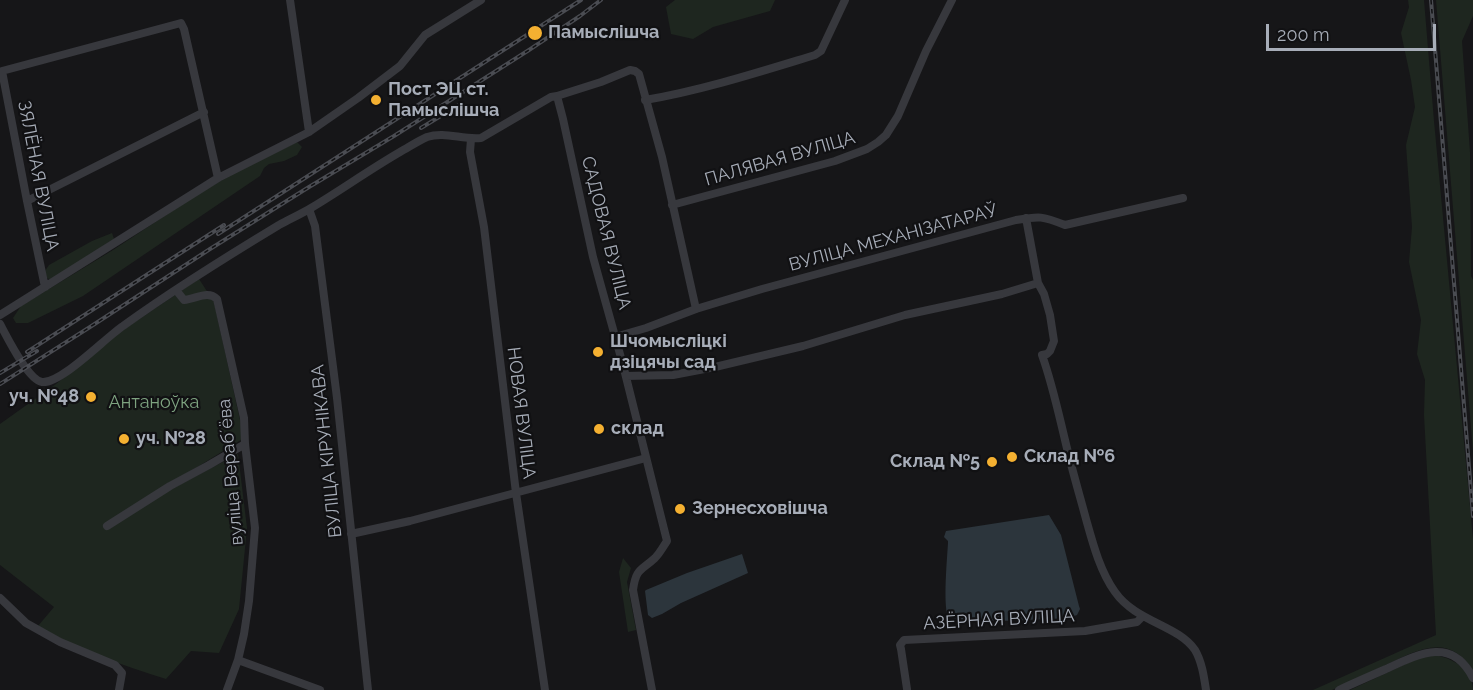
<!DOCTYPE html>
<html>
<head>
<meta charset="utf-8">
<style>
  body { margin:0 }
  #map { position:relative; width:1473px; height:690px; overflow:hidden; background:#161618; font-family:Raleway,sans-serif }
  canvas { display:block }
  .scale { position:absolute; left:1266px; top:24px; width:170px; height:27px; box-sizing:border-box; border:3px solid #a7adb8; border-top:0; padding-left:8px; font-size:18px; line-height:21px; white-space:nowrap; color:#a7adb8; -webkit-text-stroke:4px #111113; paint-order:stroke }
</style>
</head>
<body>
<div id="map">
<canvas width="1473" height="690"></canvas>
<div class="scale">200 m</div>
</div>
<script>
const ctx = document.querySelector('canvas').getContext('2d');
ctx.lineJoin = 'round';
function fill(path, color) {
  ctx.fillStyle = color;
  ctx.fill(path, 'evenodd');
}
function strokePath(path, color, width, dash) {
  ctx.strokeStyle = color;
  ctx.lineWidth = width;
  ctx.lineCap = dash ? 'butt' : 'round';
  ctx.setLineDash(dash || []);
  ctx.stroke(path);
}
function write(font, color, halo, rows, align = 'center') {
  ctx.font = font + ' Raleway,sans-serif';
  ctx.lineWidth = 4.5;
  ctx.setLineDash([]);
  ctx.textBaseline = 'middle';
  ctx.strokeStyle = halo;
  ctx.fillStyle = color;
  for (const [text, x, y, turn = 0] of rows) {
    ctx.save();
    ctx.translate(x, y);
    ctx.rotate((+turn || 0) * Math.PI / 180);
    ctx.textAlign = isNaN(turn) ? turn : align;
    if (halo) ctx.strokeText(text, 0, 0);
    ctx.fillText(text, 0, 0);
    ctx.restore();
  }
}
fill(new Path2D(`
  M675,0H775L770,11L713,27L693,39L671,34L666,7Z
  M1408,0H1424L1434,121L1473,539V670C1454,643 1436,643 1407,655L1332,690H1313L1436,635L1424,415L1425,380L1417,354L1421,320L1409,262L1412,227L1406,145L1415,107L1411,80L1401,33L1409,7Z
  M1436,0H1473V16L1462,41L1470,152L1471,276L1473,280V452Z
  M297,142L302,147L297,155L284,161L269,164L264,168L260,176L83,296L28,323H16L13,318L21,306L113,250L195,196L241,169Z
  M112,233L114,239L51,280L47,278L45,271L49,265L92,241Z
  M199,279L214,302L244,438L109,522L238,454L247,528L239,609L219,653L191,651L166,679C122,665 78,650 38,626L54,607L0,565V424L56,384L120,332Z
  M623,558L631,568L627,582L636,630L628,632L619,572Z
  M1433,655C1451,657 1473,669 1473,690H1350L1423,656Z`), '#1e261f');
fill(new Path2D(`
  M1049,515L1061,535L1079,606L1080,609L1077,615L1068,618C1041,619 1014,621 986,621C974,621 961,621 948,617C943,604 947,560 948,543V541L944,537L946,531Z
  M742,554L748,573L681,603L662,614L652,618L648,615L645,591L646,590L687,573Z`), '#2c353c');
strokePath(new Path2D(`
  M290,0L309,132
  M557,96L563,119L593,257L623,365L667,541C663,547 660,553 655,558C641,571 636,568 633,590L652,690
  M645,100C703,90 759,72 815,55L821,51L845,0
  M471,139L470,152L484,227L516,493L545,690
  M27,201L204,112
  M672,205L835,161L867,149L878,142L886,135L898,116L926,51L952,0
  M309,209L315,226L337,398L368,690
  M1026,218L1038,283L1044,294L1050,315L1054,341L1050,351L1047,354L1042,355C1052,383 1058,411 1065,440C1071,466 1079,493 1086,519C1093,544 1100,571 1115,592C1136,622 1178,625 1195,650C1202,662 1204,677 1206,690
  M45,287L27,201L2,71L181,23L184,29L218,178
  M176,290L184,300C196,299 208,290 217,299L244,418L245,444L255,528L249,601L244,634L238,660L227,690
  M0,315L218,178L309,132L358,98L400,66L425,35L481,0
  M0,324C7,337 28,380 42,382C61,384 105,338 123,326C173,290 226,257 279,225C290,219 301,214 311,208C341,190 369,170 400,152C409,147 418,141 427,137C445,131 462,140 481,138L551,97L557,96L601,82L630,70L635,71L639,74L662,157L696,309
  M615,337L646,328L696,309L762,289L1016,220C1040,216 1042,216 1065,225L1183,198
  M626,376L673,375L715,367L803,346L905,315L1002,294L1038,283
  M107,526L170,486L209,465L245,444
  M351,534L410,521L646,458
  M0,598L26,623L60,642L115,665L122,673L119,690
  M238,660L320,690
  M907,689L901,649L900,645L904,640L1085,631L1131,623L1137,622L1143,616
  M1339,690C1354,683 1370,676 1386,669C1418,654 1452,636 1473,678`), '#37383d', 8);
const rail = new Path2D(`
  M1431,0L1473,516
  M421,128L462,103
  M218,234L581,0
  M27,352L224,225
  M0,373L37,351
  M0,384L90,327L210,249L309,187L394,136L529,50L580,16L601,0`);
strokePath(rail, '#4a4c52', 4);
strokePath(rail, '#111113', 1.5, [4.5]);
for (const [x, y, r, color] of [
  [535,33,8,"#f4b031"],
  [376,100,6,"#f4b031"],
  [598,352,6,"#f4b031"],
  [91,397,6,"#f4b031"],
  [599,429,6,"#f4b031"],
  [124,439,6,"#f4b031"],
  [1012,457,6,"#f4b031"],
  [992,462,6,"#f4b031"],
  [680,509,6,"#f4b031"]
]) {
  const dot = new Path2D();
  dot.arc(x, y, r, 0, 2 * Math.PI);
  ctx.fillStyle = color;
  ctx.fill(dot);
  strokePath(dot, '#111113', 2);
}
write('bold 18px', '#a7adb8', '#111113', [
  ["Памыслішча",548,33],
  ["Пост ЭЦ ст.",388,90],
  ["Памыслішча",388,111],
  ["Шчомысліцкі",610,342],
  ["дзіцячы сад",610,363],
  ["уч. №48",79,397,"right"],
  ["склад",611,429],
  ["уч. №28",136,439],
  ["Склад №6",1024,457],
  ["Склад №5",980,462,"right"],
  ["Зернесховішча",692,509]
], 'left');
write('18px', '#a7adb8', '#111113', [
  ["ПАЛЯВАЯ ВУЛІЦА",780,159,-16],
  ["ЗЯЛЁНАЯ ВУЛІЦА",38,176,79],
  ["САДОВАЯ ВУЛІЦА",606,233,76],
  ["ВУЛІЦА МЕХАНІЗАТАРАЎ",893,238,-15],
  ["НОВАЯ ВУЛІЦА",521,413,83],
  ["ВУЛІЦА КІРУНІКАВА",327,451,-96],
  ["вуліца Верабʼёва",231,472,-95],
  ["АЗЁРНАЯ ВУЛІЦА",999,620,-3]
]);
write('18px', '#7ea380', '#111113', [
  ["Антаноўка",154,403]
]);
</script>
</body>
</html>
